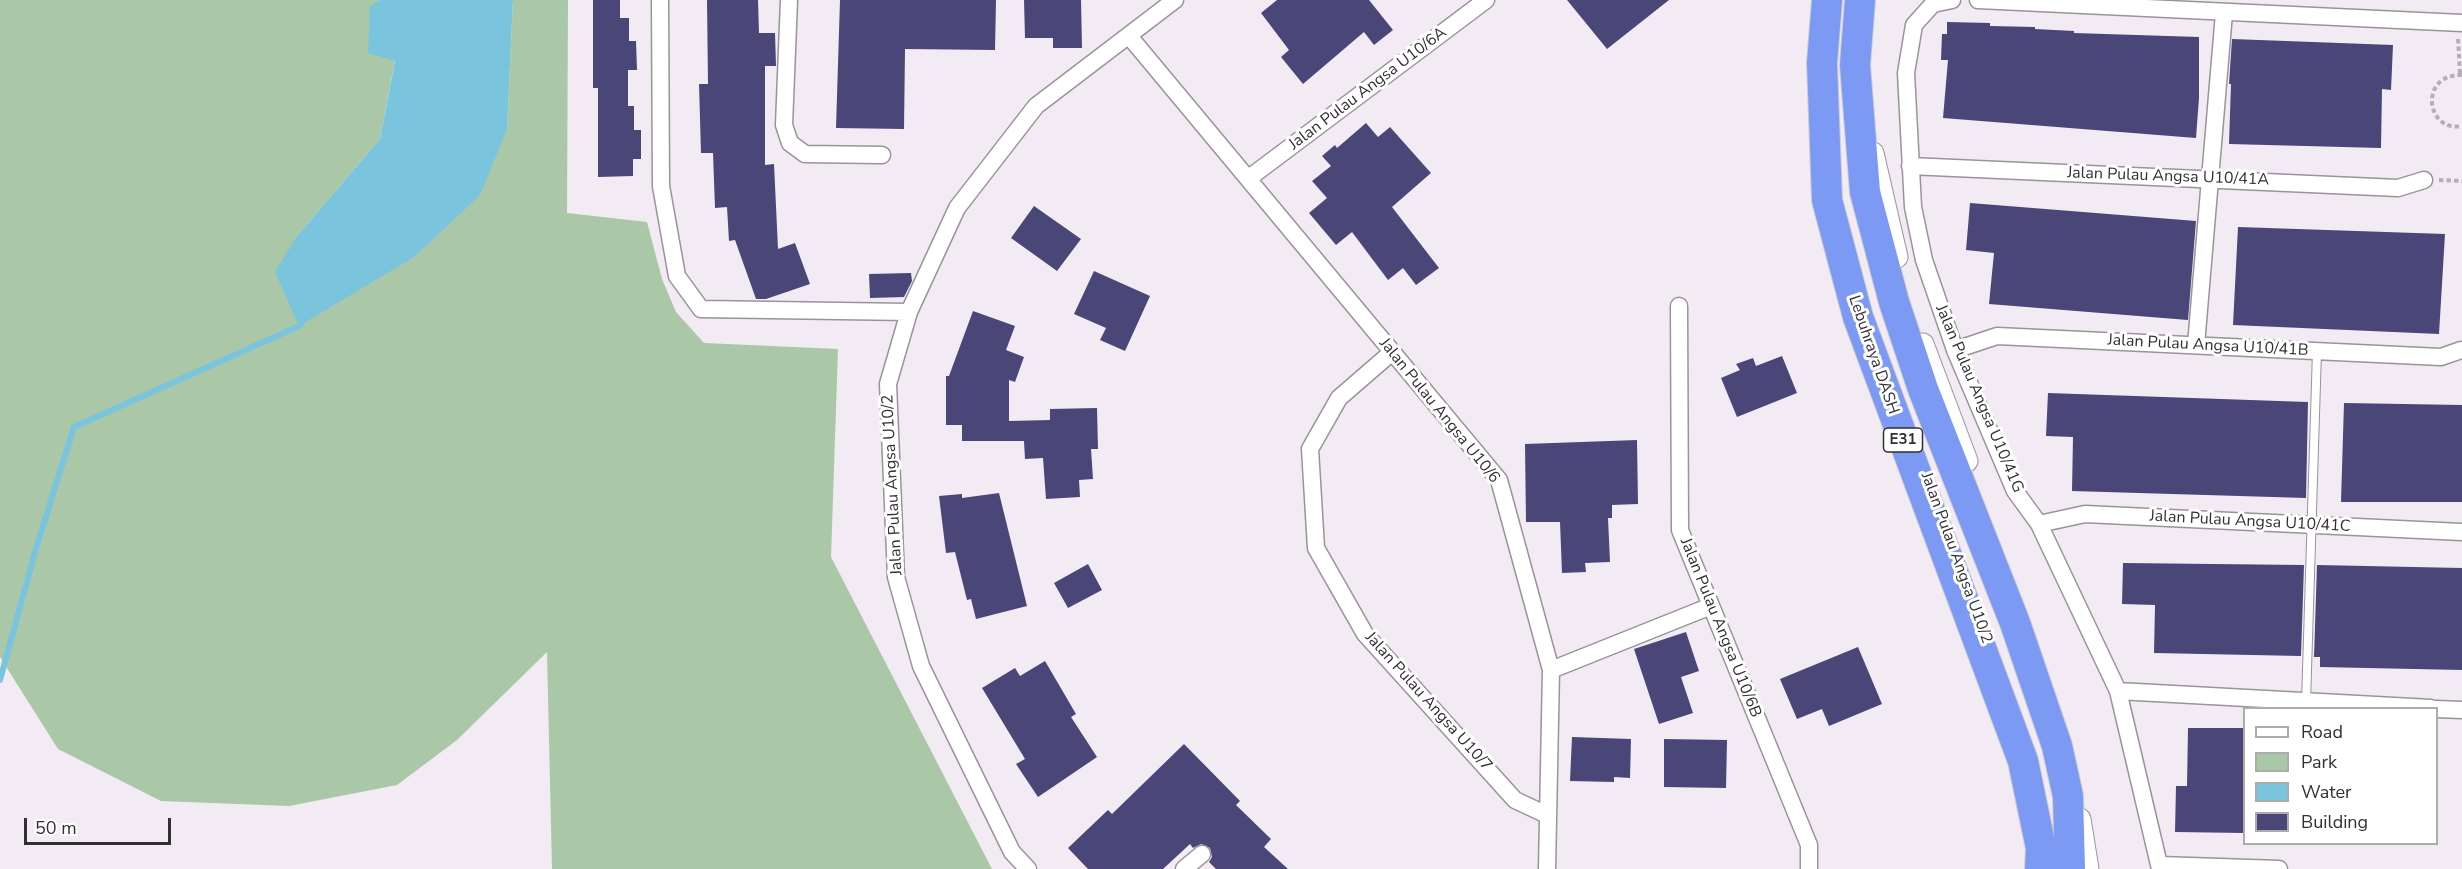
<!DOCTYPE html>
<html>
<head>
<meta charset="utf-8">
<style>
  body { margin:0 }
  #map { position:relative; width:2462px; height:869px; overflow:hidden; background:#f2ebf3; font-family:"Nunito Sans",sans-serif }
  canvas { display:block }
  .legend { position:absolute; left:2243px; top:707px; width:195px; height:138px; box-sizing:border-box; background:#fff; border:2px solid #adacad; margin:0; padding:8px 10px; list-style:none; font-size:18px; color:#322f32 }
  .legend li { display:flex; align-items:center; gap:12px; height:30px }
  .legend b { width:30px; border:2px solid #adacad }
  .scale { position:absolute; left:24px; top:818px; width:147px; height:27px; box-sizing:border-box; border:3px solid #322f32; border-top:0; padding-left:8px; font-size:18px; line-height:21px; white-space:nowrap; color:#322f32; -webkit-text-stroke:4px #fff; paint-order:stroke }
</style>
</head>
<body>
<div id="map">
<canvas width="2462" height="869"></canvas>
<ul class="legend">
<li><b style="height:8px;background:#fff"></b>Road</li>
<li><b style="height:16px;background:#aac7a7"></b>Park</li>
<li><b style="height:16px;background:#7ac5dd"></b>Water</li>
<li><b style="height:16px;background:#4a4678"></b>Building</li>
</ul>
<div class="scale">50 m</div>
</div>
<script>
const ctx = document.querySelector('canvas').getContext('2d');
ctx.lineJoin = 'round';
function fill(path, color) {
  ctx.fillStyle = color;
  ctx.fill(path, 'evenodd');
}
function strokePath(path, color, width, dash) {
  ctx.strokeStyle = color;
  ctx.lineWidth = width;
  ctx.lineCap = dash ? 'butt' : 'round';
  ctx.setLineDash(dash || []);
  ctx.stroke(path);
}
function write(font, color, halo, rows, align = 'center') {
  ctx.font = font + ' "Nunito Sans",sans-serif';
  ctx.lineWidth = 6;
  ctx.setLineDash([]);
  ctx.textBaseline = 'middle';
  ctx.strokeStyle = halo;
  ctx.fillStyle = color;
  for (const [text, x, y, turn = 0] of rows) {
    ctx.save();
    ctx.translate(x, y);
    ctx.rotate((+turn || 0) * Math.PI / 180);
    ctx.textAlign = isNaN(turn) ? turn : align;
    if (halo) ctx.strokeText(text, 0, 0);
    ctx.fillText(text, 0, 0);
    ctx.restore();
  }
}
fill(new Path2D(`
  M0,0H380L370,7L395,60L380,139L297,236L507,129L513,0H568L567,213L647,222L662,279L676,312L704,343L838,349L831,557L992,869H552L547,652L457,740L397,785L289,806L161,801L58,749L0,657Z`), '#aac7a7');
fill(new Path2D(`
  M380,0H513L507,129L480,195L414,257L299,326L275,272L297,236L380,139L395,61L368,53L370,6Z`), '#7ac5dd');
strokePath(new Path2D(`
  M0,680L37,545L74,427L299,326L304,319`), '#7ac5dd', 6);
fill(new Path2D(`
  M593,0H620V18H629V41H636L637,70H628V106H634V130H641V159H633V176L598,177V88H593Z
  M707,0H758L759,33H775L776,66H765V165L774,164L778,249L795,243L810,284L766,299H756L735,240L729,241L727,207L715,208L713,153H701L699,84H708Z
  M840,0H996L995,50L905,49L904,129L836,128Z
  M1024,0H1081L1082,48H1053V38H1025Z
  M1277,0H1369L1393,30L1374,45L1364,32L1303,84L1281,57L1289,50L1261,13Z
  M1567,0H1669L1607,49Z
  M1947,22L1990,23V26L2035,27V29L2074,31V33L2199,37V98L2196,138L1943,118L1948,60H1941L1942,34H1947Z
  M2232,39L2393,45L2391,90L2382,89L2381,148L2229,144L2231,84H2229Z
  M1366,123L1378,137L1390,127L1431,173L1392,207L1439,268L1416,285L1403,268L1388,280L1352,232L1336,245L1309,213L1327,198L1312,181L1331,166L1322,156L1335,145L1337,148Z
  M1970,203L2196,221L2188,320L1989,304L1994,253L1966,250Z
  M1034,206L1081,239L1057,271L1011,238Z
  M2238,227L2445,234L2439,334L2233,325Z
  M1094,271L1150,296L1125,351L1100,340L1106,328L1074,314Z
  M911,273L912,281L904,297L870,298L869,274Z
  M973,311L1015,326L1006,350L1024,357L1015,382L1009,380V421L1050,420V409L1097,408L1098,449H1091L1093,479L1079,480L1080,497L1046,499L1043,458L1025,459L1024,441H962V425H946V376H949Z
  M1782,356L1797,393L1737,417L1721,378L1740,370L1736,364L1753,358L1756,366Z
  M2048,393L2308,402L2306,498L2072,491L2073,437L2046,436Z
  M2344,403L2462,405V502H2341Z
  M1637,440L1638,504L1612,505V518H1608L1610,562L1585,563L1586,572L1562,573L1560,522H1526L1525,444Z
  M999,493L1027,606L976,619L971,599L967,600L955,552L946,553L939,496L962,494V498Z
  M2123,563L2304,565L2301,656L2154,653L2155,605L2122,604Z
  M1088,564L1102,590L1068,608L1054,583Z
  M2317,565L2462,568V670L2320,667V657H2314Z
  M1686,632L1699,671L1681,677L1693,713L1659,724L1634,649Z
  M1858,647L1882,704L1829,726L1822,709L1797,719L1780,679Z
  M1045,661L1076,714L1071,717L1097,757L1038,797L1016,764L1025,759L982,688L1015,668L1020,676Z
  M2188,728H2244V833L2175,832L2176,786H2187Z
  M1572,737L1631,739L1630,778L1614,777V782L1570,781Z
  M1664,739L1727,740L1726,788L1664,787Z
  M1184,744L1240,801L1236,805L1271,839L1264,847L1288,869H1216L1209,862L1212,857L1210,848L1201,844L1193,848L1190,844L1163,869H1088L1068,848L1108,810L1112,814Z`), '#4a4678');
const service = new Path2D(`
  M2306,702L2317,351`);
const minor = new Path2D(`
  M660,0L661,186L677,276L701,309L909,312
  M789,0L784,125L790,143L805,154L882,155
  M1952,0L1933,4L1914,25L1906,73L1913,207L1924,260L1955,350L2015,491L2039,524L2118,691L2160,869
  M1978,0L2462,23
  M1129,36L1499,480L1551,670L1547,869
  M1910,166L2398,188L2424,180
  M1249,178L1486,0
  M1679,306L1680,530L1809,845V869
  M2196,345L2224,13
  M1955,350L1997,336L2441,357L2461,350
  M1391,353L1339,398L1310,449L1316,548L1365,634L1515,800L1547,815
  M2039,524L2085,514L2462,532
  M1551,670L1711,606
  M2118,691L2431,708
  M2436,709L2462,710
  M2160,865L2279,869
  M1028,869L1012,852L921,666L896,577L888,384L909,312L957,208L1036,106L1175,0
  M1184,869L1202,854`);
const tertiary = new Path2D(`
  M1873,153L1897,257
  M1923,344L1967,461
  M2080,819L2088,869`);
const motorway = new Path2D(`
  M1827,0L1822,63L1827,200L1858,317L2023,761L2041,848L2040,869
  M1860,0L1855,65L1865,192L1894,302L1923,389L2015,623L2057,746L2068,796L2070,869`);
strokePath(service, '#9a939a', 10);
strokePath(minor, '#9a939a', 19);
strokePath(tertiary, '#9a939a', 23);
strokePath(motorway, '#cecdce', 32);
strokePath(new Path2D(`
  M2458,39L2460,74
  M2462,75C2418,74 2426,133 2462,126
  M2439,180L2462,181`), '#b5afb5', 4, [4.5, 3]);
strokePath(service, '#fff', 8);
strokePath(minor, '#fff', 16);
strokePath(tertiary, '#fff', 21);
strokePath(motorway, '#7c9af3', 30);
for (const [x, y, w] of [
  [1903,440,39]
]) {
  const box = new Path2D();
  box.roundRect(x - w / 2, y - 12, w, 24, 4.5);
  ctx.fillStyle = '#fff';
  ctx.fill(box);
  strokePath(box, '#322f32', 1.5);
}
write('bold 15px', '#322f32', null, [
  ["E31",1903,440]
]);
write('16px', '#322f32', '#fff', [
  ["Jalan Pulau Angsa U10/6A",1368,89,-37],
  ["Jalan Pulau Angsa U10/41A",2168,177,2],
  ["Jalan Pulau Angsa U10/41B",2208,346,3],
  ["Lebuhraya DASH",1873,355,71],
  ["Jalan Pulau Angsa U10/41G",1979,399,67],
  ["Jalan Pulau Angsa U10/6",1439,411,51],
  ["Jalan Pulau Angsa U10/2",893,485,-93],
  ["Jalan Pulau Angsa U10/41C",2250,522,3],
  ["Jalan Pulau Angsa U10/2",1956,558,70],
  ["Jalan Pulau Angsa U10/6B",1720,628,68],
  ["Jalan Pulau Angsa U10/7",1428,702,48]
]);
</script>
</body>
</html>
